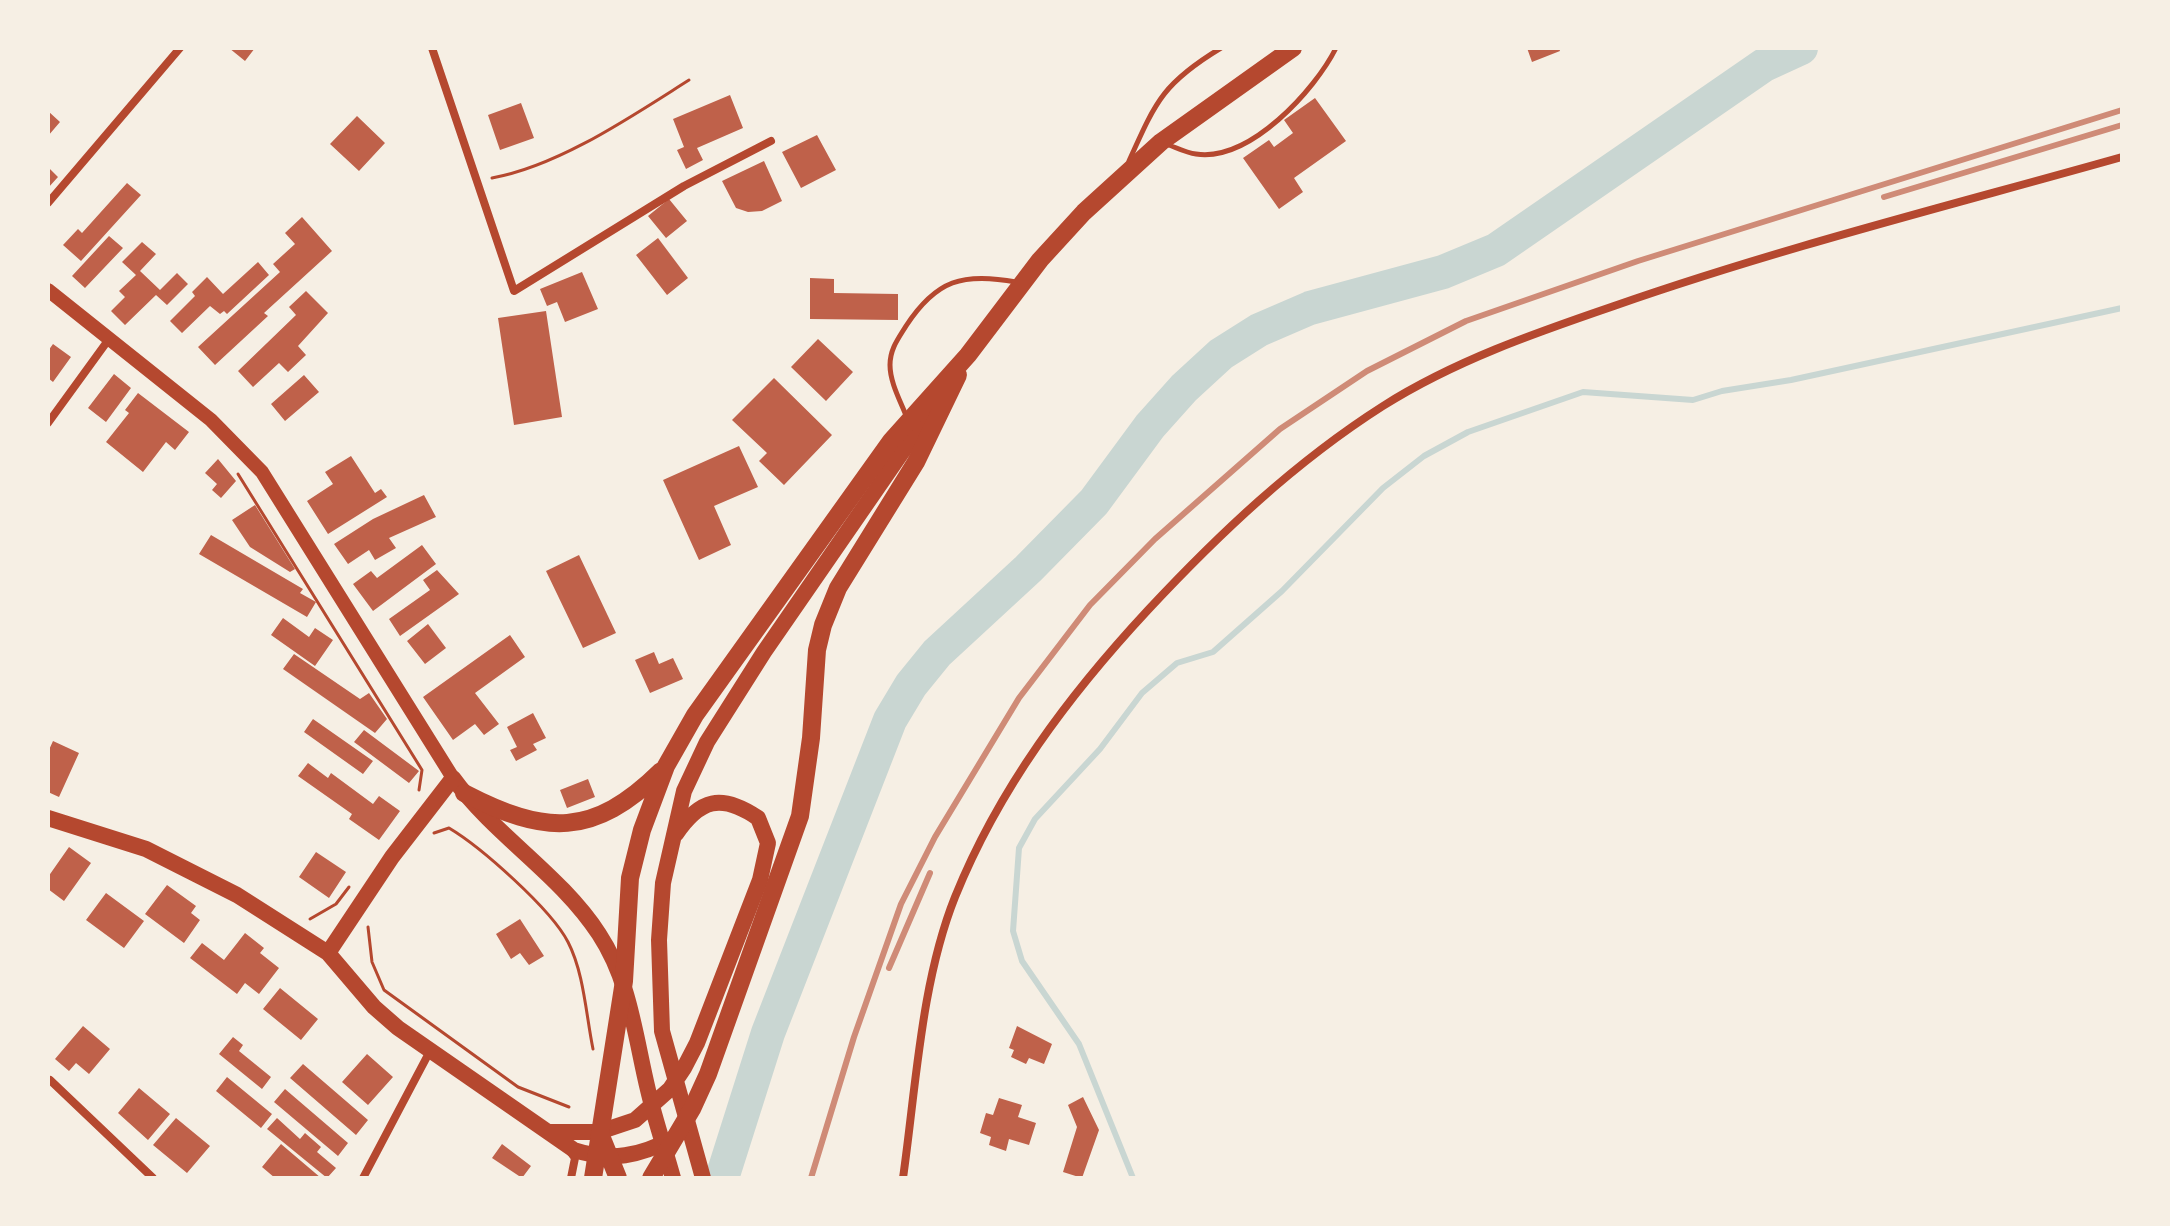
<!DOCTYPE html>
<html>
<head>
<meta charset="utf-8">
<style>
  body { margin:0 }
  #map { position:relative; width:2170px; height:1226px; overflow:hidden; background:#f6efe4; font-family:"Exo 2",sans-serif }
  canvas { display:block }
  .frame { position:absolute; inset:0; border:50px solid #f6efe4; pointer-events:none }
</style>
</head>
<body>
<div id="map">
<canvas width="2170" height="1226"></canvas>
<div class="frame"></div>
</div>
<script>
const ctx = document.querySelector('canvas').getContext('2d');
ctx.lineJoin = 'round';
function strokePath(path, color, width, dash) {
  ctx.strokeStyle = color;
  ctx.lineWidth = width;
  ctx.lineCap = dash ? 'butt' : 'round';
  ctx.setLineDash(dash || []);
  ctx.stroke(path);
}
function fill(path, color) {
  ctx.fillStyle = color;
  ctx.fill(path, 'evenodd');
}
strokePath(new Path2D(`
  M1133,1178L1079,1044L1022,961L1013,931L1019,848L1035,819L1100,749L1142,693L1177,663L1213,652L1282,591L1383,488L1424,456L1468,432L1583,392L1693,400L1722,391L1791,380L2122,308`), '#c9d6d2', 6);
strokePath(new Path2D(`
  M722,1178L768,1033L890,720L911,685L937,653L1028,569L1094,502L1150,426L1184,388L1221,354L1259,330L1310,308L1443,272L1496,250L1764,65L1801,48`), '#c9d6d2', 34);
fill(new Path2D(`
  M229,48H255L245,61Z
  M1527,48H1559L1560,51L1532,62Z
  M730,95L743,128L697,148L703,160L686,169L677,150L684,147L673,119Z
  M1315,98L1346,141L1294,178L1303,192L1279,209L1243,158L1269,140L1274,147L1293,133L1284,120Z
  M521,103L534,138L500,150L488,115Z
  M48,111L60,122L48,136Z
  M357,116L385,143L359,171L330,144Z
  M817,135L836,170L801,188L782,152Z
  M764,161L782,201L762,211L748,212L736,208L722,181Z
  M48,167L58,177L48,188Z
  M127,183L141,195L81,261L63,245L78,229L82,233Z
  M669,199L687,221L666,238L648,216Z
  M302,217L332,251L264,313L268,316L215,365L198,347L280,272L273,264L295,244L285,233Z
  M109,236L123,248L85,288L72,276Z
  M658,238L688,278L667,295L636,255Z
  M142,242L156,254L140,271L160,290L177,273L188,284L167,305L156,295L125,325L111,311L125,297L119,291L136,275L122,262Z
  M258,262L269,275L227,314L224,311L220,314L210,306L182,333L170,321L195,296L192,292L207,277L223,294Z
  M582,272L598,309L565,322L557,302L547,306L540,289Z
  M810,278L834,279V293L898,294V320L810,319Z
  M306,291L328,313L298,346L306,355L288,372L279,363L253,387L238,371L296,315L289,307Z
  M546,311L562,417L514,425L498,318Z
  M818,339L853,372L826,401L791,367Z
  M53,344L71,357L53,382L48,378V351Z
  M114,374L131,388L106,422L88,408Z
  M304,375L319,392L285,421L271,404Z
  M774,378L832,435L784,485L759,461L767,453L732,420Z
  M138,393L189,432L175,450L166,442L143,472L106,442L129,413L125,410Z
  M739,446L758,487L714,506L731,545L699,560L663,480Z
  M351,456L375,493L381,489L387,497L328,534L307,501L333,484L325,472Z
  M218,459L236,481L221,498L212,490L217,484L205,473Z
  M424,495L436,517L389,538L396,548L375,560L369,550L348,564L334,544L373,519Z
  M255,505L295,569L290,572L250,547L232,520Z
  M211,535L303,589L300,593L316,602L307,617L199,554Z
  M422,545L436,564L373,611L353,584L371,571L377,578Z
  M579,555L616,633L583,648L546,571Z
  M437,570L459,594L400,636L389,619L430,590L423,580Z
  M283,618L309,637L315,628L333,640L315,666L271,635Z
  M428,624L446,648L425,664L407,641Z
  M510,635L525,657L475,693L499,724L484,735L475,724L453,740L423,697Z
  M654,652L659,664L673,658L683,679L650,693L635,660Z
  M294,654L360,699L369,693L387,719L375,733L283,669Z
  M533,713L546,738L533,744L537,750L516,761L510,750L517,747L507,727Z
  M313,719L373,761L363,774L304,732Z
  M364,730L419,771L409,783L354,742Z
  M53,741L79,753L59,797L48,792V752Z
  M308,763L328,778L331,773L373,804L379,796L400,811L379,840L349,819L352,814L298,776Z
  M588,779L595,797L567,808L560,790Z
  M69,847L91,863L64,901L48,889V877Z
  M316,852L346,872L329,898L299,877Z
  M167,885L196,906L191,913L200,920L184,943L145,914Z
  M106,893L144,921L124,948L86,920Z
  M520,919L544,956L529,965L520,953L511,959L496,934Z
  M245,933L264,948L260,953L279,968L259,994L245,983L237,994L190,958L202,943L224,960Z
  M280,988L318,1019L301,1040L263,1009Z
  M83,1026L110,1049L89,1074L76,1063L69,1071L55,1059Z
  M1017,1026L1052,1044L1044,1064L1029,1058L1026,1064L1011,1057L1014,1050L1009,1048Z
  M233,1037L243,1045L239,1051L271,1077L262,1089L219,1054Z
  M367,1054L393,1077L368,1105L342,1082Z
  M303,1064L368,1120L356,1135L290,1078Z
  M227,1077L272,1114L261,1128L216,1091Z
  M139,1088L170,1114L148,1140L118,1113Z
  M285,1089L348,1143L338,1156L274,1102Z
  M1083,1097L1099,1130L1082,1178L1063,1172L1077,1127L1068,1105Z
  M999,1098L1022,1105L1018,1117L1036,1123L1029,1145L1009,1139L1006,1151L989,1145L991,1137L980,1133L986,1113L993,1115Z
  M176,1118L210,1146L187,1173L153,1145Z
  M277,1118L300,1139L305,1133L321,1147L317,1152L336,1168L327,1178L267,1129Z
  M281,1144L321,1178H275L262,1167Z
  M502,1144L531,1166L522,1178L492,1158Z`), '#bf614a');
strokePath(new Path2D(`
  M492,178C559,166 632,116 689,80
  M238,474L422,770L419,790
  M434,833L449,828C481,847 551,909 568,942C584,973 586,1015 593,1049
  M310,919L336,904L349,887
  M368,927L372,962L384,990L518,1087L569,1107`), '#b5482f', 3);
strokePath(new Path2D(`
  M1166,144C1175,147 1186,153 1196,154C1250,162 1315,90 1336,48
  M1129,161C1156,101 1163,83 1221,48
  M907,418C901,402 890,383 890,365C890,349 898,339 906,326C936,280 963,272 1016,282`), '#b5482f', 5);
strokePath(new Path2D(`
  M432,48L514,291L684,186L771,141
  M48,203L180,48
  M48,423L109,339
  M50,1080L153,1178
  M569,1150L575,1158L571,1178
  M363,1178L430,1051
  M903,1178C916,1087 921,982 955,897C999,788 1069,695 1148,610C1219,534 1295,462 1383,406C1454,361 1535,333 1614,306C1780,248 1952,205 2122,157`), '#b5482f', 8);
strokePath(new Path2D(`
  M48,290L211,420L262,472L453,778`), '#b5482f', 14);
strokePath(new Path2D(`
  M48,818L146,849L237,895L328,953L374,1007L398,1028L574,1150C611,1162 640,1156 674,1138
  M328,953L392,857L453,778C495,836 560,874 599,934C630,981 635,1036 648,1090C655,1120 665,1149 673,1178
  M548,1132H599L635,1120L670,1089L684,1068L697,1043L760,880L768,843L758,818C721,793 700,799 676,834
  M703,1178L662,1031L659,940L663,883L684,791L707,742L764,652L943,393`), '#b5482f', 16);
strokePath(new Path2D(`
  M464,793C545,835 593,838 661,771
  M601,1136L618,1178
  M593,1178L624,981L630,878L642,830L666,766L695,715L891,441L968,355L1040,260L1084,212L1161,142L1293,48
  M651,1178L692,1109L708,1074L800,816L811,738L817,650L823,625L838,588L916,462L958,375`), '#b5482f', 18);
strokePath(new Path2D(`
  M1884,197L2122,125
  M889,968L930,873
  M811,1178L854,1037L901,904L935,837L1019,698L1090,605L1155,539L1280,429L1367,371L1466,321L1638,261L2122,110`), '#cf8b77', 6);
</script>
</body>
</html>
